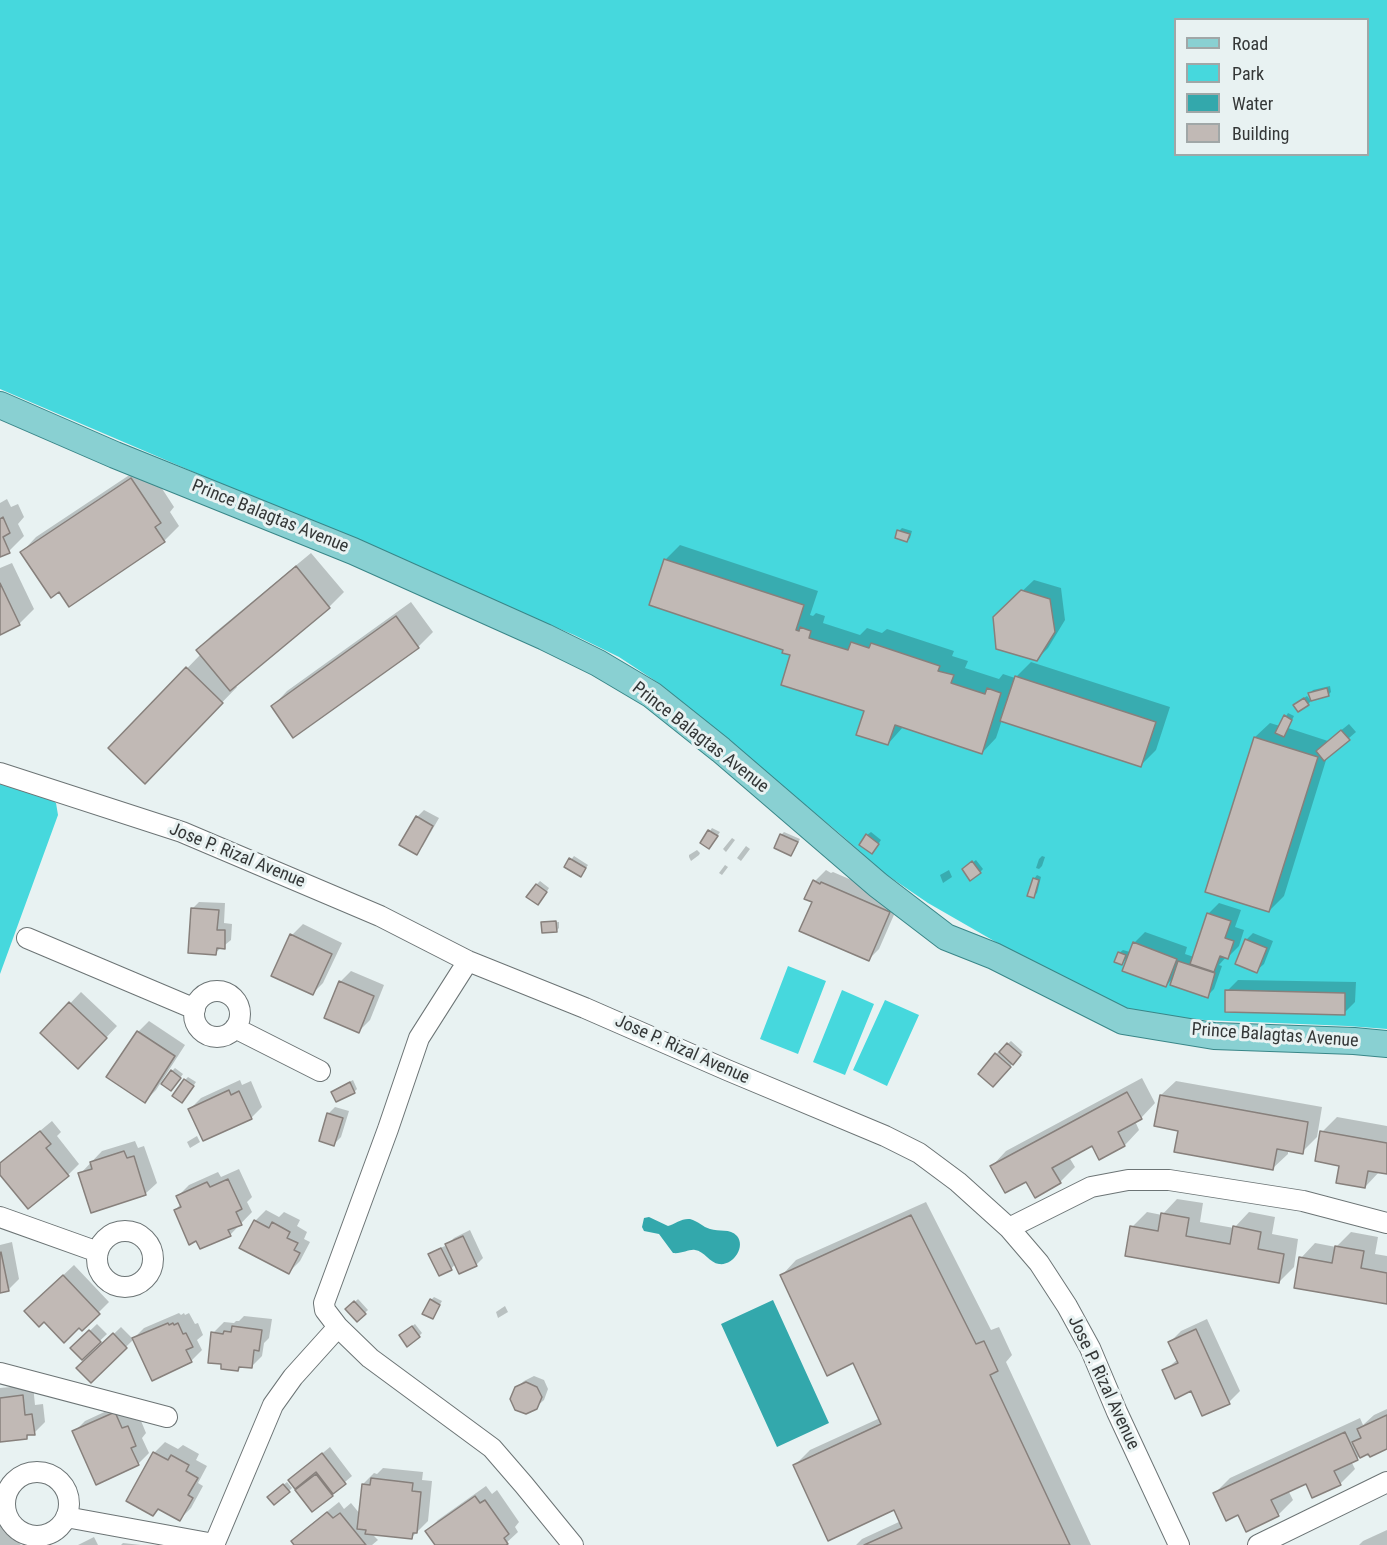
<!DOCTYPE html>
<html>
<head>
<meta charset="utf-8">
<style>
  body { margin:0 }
  #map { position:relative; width:1387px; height:1545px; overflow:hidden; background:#e8f2f2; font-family:"Roboto Condensed",sans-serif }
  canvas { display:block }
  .legend { position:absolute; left:1174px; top:18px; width:195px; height:138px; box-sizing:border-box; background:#e8f2f2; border:2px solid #a0a7a7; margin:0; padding:8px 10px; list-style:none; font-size:18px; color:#343737 }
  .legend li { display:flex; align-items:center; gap:12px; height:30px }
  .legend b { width:30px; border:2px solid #a0a7a7 }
</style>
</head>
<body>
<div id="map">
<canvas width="1387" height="1545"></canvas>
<ul class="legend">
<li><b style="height:8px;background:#89d0d2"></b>Road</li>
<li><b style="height:16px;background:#46d8dd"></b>Park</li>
<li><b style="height:16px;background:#33a8ac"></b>Water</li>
<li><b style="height:16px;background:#c1b9b5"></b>Building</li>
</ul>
</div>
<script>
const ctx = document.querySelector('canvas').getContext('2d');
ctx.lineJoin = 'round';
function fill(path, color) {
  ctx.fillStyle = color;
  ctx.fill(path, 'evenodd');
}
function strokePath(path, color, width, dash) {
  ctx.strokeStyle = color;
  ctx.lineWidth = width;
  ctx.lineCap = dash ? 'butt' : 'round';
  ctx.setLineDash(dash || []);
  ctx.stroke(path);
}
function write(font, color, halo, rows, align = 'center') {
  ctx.font = font + ' "Roboto Condensed",sans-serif';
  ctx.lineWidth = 6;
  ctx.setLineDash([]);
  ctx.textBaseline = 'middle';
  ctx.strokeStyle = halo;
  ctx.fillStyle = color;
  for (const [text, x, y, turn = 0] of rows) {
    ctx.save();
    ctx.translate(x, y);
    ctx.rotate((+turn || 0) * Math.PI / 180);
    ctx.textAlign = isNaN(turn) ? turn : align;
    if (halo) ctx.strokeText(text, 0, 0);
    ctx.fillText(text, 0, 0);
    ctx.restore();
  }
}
fill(new Path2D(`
  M0,0H1387V1029L1348,1026L1204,1020L1144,1013L1122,1008L1008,949L928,903L884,873L839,833L660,684L619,657L574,635L0,389ZM1176,20H1368V154H1176Z
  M0,784L49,798L56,803L58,815L0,974Z
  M788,966L826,981L798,1054L760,1039Z
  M842,990L874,1004L845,1075L813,1062Z
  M885,1000L919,1015L887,1086L853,1070Z`), '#46d8dd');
fill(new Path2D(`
  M649,1217L668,1226C675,1224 682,1218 690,1219C698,1221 703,1227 710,1229C719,1232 730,1228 737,1236C746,1247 733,1266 719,1264C710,1263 704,1251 695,1250C689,1249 682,1254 673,1253L659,1234L644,1231L642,1227L644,1218Z
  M773,1300L829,1423L777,1447L721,1324Z`), '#33a8ac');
fill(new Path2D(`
  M146,464L174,507L170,512L179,526L164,541L60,590L22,552L36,537Z
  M7,499L11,507L18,504L24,517L18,524L24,536L9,551L0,555V503Z
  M902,528L912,531L910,538L907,541L899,531Z
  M680,545L818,591L810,615L813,616L816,613L825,616L823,623L860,635L867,628L882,633L887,629L954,651L952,656L968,661L965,668L999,679L1003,674L1015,678L1031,662L1170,707L1156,750L1141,765L1002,720L996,738L982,753L903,727L888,744L865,710L665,560Z
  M311,553L344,592L329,607L235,685L237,687L145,782L110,748L201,654L198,650L212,635Z
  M12,563L34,609L19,624L0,633V568Z
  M1034,580L1061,588L1065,620L1048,648L1037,659L995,617Z
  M411,602L433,632L418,647L273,706L287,691Z
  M1330,686L1331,692L1328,695L1310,693L1313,690Z
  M1307,696L1311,701L1308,704L1298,702Z
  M1288,713L1294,716L1288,728L1328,741L1349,724L1356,732L1327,757L1284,896L1269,911L1255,737L1270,723L1280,726Z
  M424,810L439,818L423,846L416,854L417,817Z
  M712,828L720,832L712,844L702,843Z
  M784,832L800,839L794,851L791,855L781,835Z
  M871,832L881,840L875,849L867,835Z
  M732,838L735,840L726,852L723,849Z
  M746,846L750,849L741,861L737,858Z
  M697,850L700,853L699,855L691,861L689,857V855Z
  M574,856L588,865L581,875L566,866Z
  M1042,856L1045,857L1042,866L1039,869L1036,868L1039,859Z
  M976,860L983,869L980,872L967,867Z
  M725,865L728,867L722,875L719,873Z
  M826,870L831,873L833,872L900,901L879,949L868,960L813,902L815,881Z
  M949,870L952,877L943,883L940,875Z
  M1037,875L1041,877L1037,893L1034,896V879Z
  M540,881L549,888L541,901L537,884Z
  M199,902L225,903L224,923L232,924L231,940L215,953L192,909Z
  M1219,903L1241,910L1235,927L1244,930L1239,946L1228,957H1226L1219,965L1222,966L1214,989L1207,996L1174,977L1166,986L1129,956L1121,964L1119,953L1123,950L1130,952L1134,943L1145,932L1187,947L1185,954L1194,957L1208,914Z
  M544,921V923L559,922V928L556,931L543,922Z
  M303,924L342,943L323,983L312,994L292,935Z
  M1253,933L1273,941L1264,964L1256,971L1246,940Z
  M351,971L384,985L370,1020L359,1031L340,982Z
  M1238,980L1356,982L1355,1002L1344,1013L1227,991Z
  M81,992L117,1026L89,1056L42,1033Z
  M149,1021L185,1045L156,1090L145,1101L138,1032Z
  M1011,1041L1023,1052L1000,1078L980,1074L996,1054Z
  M175,1068L183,1074L174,1086L172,1071Z
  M188,1077L196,1082L185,1098V1080Z
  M1142,1078L1155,1103L1141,1118L1135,1121L1139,1130L1125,1145L1100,1158L1092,1144L1069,1157L1075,1167L1060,1182L1027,1180L992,1166L1006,1151Z
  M240,1080L242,1085L251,1081L262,1107L251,1118L190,1109L201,1098Z
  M353,1080L357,1089L354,1092H333L336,1089Z
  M1176,1081L1322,1107L1317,1137L1302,1152L1288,1149V1154L1273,1168L1179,1130L1161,1095Z
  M335,1107L349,1111L341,1137L334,1144L328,1114Z
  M1337,1117L1387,1126V1173L1380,1171L1365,1187L1341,1164L1322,1132Z
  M52,1121L61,1132L57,1136L79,1164L68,1175L28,1207L0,1172V1164Z
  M197,1136L200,1142L190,1148L187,1142Z
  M135,1141L138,1148L144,1146L157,1183L145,1194L80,1174L102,1151Z
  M239,1169L252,1197L247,1202L252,1212L230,1235L175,1210L181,1204L178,1196L189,1185L218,1172L221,1177Z
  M1177,1199L1203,1203L1200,1222L1234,1228L1249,1212L1275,1217L1272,1234L1298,1239L1294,1267L1279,1282L1132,1227L1147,1212L1162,1215Z
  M926,1202L991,1330L999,1327L1012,1355L1006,1362L1091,1545H856L862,1539L901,1521L895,1508L795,1465L810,1450L880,1418L854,1361L782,1275L796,1260Z
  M266,1210L279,1217L284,1212L300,1220L297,1226L307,1232L304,1239L310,1242L300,1261L289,1272L255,1221Z
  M470,1230L483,1258L476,1265L456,1263L451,1269L430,1254L433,1251L445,1246V1247L454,1238Z
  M1351,1232L1378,1237L1375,1254L1387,1256V1303L1301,1258L1315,1243L1336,1247Z
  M12,1242L19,1279L8,1290L0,1291V1245Z
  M74,1265L109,1302L82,1329L37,1300Z
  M434,1297L442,1301L433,1317L431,1300Z
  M358,1299L368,1310L357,1320L347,1309Z
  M505,1306L508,1312L498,1318L496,1312Z
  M179,1313L181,1315L184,1313L185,1315L189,1313L195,1324L198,1323L203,1335L197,1340L202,1350L191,1361L134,1339L91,1381L79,1368L121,1327L133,1339L144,1328Z
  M244,1316L272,1319L269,1338L264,1343L262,1356L251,1367L241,1366L238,1369L223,1363L213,1333L224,1322L234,1323L236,1321H239Z
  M1207,1319L1240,1391L1229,1402L1192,1389L1164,1371L1178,1359L1170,1342L1181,1331Z
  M97,1324L107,1334L82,1358L72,1348Z
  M415,1324L422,1333L419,1336L404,1332Z
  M534,1376L544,1380L548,1389L544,1400L536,1407L516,1388L524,1381Z
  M33,1385L35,1405L43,1404L45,1422L34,1433H30L27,1437L0,1440V1388Z
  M126,1402L139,1416L146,1433L142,1438L149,1453L138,1464L74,1432L85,1421Z
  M1387,1409V1447L1369,1452L1351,1461L1355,1469L1340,1484L1306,1482L1288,1490L1293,1500L1278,1515L1239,1513L1215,1493L1230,1478L1360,1418L1363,1425L1374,1415Z
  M165,1442L178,1449L183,1445L199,1454L196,1460L207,1466L198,1483L203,1486L191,1508L180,1519L159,1508L153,1514L154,1453Z
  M330,1447L352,1476L312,1510L290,1480Z
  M383,1468L423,1472L422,1480L432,1481L428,1521L412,1537L377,1533L374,1536L378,1540L372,1545H296L293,1541L304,1530L339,1502L344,1509L351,1503L360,1514L363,1484L374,1473L377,1474Z
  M287,1482L292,1488L289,1491L272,1494Z
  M486,1486L492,1494L497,1490L519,1522L515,1527L518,1532L504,1545H437L427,1531L438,1520Z
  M4,1520L12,1528L9,1532L21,1545H0V1523L1,1524Z
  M1387,1530V1545H1359L1363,1541Z
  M94,1537L98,1545H78Z
  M123,1543L141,1545H121Z`), '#0003');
const building = new Path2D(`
  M131,478L161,523L155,527L165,542L69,607L59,592L51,598L20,552Z
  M3,517L10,533L3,537L10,553L0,557V519Z
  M897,530L910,534L907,542L895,538Z
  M664,559L804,605L796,630L799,631L800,627L811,631L809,638L848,650L851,642L869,648L871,643L940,666L938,671L954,675L951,683L985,694L987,688L1001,693L982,754L895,725L888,745L856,735L864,711L781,685L790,655L782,653L783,650L649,605Z
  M296,566L330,608L230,691L196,650Z
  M0,583L20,625L0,635Z
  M1021,590L1050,599L1055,632L1037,661L996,649L993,617Z
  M396,616L419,648L293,738L271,706Z
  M186,667L223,703L145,784L108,748Z
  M1015,676L1156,722L1141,767L1000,721Z
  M1327,688L1329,696L1311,701L1308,693Z
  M1304,698L1309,705L1298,712L1293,705Z
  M1284,715L1292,720L1284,737L1275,733Z
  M1341,730L1350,740L1324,761L1316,751Z
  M1254,737L1318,757L1269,912L1205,892Z
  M416,816L433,826L417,855L399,845Z
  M708,830L718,836L709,849L700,843Z
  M780,834L798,842L791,856L774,848Z
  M866,834L879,844L872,854L859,845Z
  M569,858L586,868L581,877L564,867Z
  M972,861L981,873L970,881L962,869Z
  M1033,878L1039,880L1034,898L1027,896Z
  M813,880L820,884L821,882L890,912L869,961L799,931L812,902L804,899Z
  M536,884L547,892L538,905L526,897Z
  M191,908L219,910L217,930H225V949L217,948L216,955L188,953Z
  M1207,913L1231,921L1225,938L1234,941L1228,959L1220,956L1214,972L1190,964Z
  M556,921L557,932L542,933L541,922Z
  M290,934L332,954L313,995L271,976Z
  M1245,939L1267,948L1257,973L1235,964Z
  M1133,942L1177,959L1166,987L1122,971Z
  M1118,952L1126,955L1122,965L1114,962Z
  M1178,961L1215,973L1208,998L1170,985Z
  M339,981L374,996L359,1033L324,1018Z
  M1225,990L1345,993V1015L1225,1012Z
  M69,1002L107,1038L78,1069L40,1033Z
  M137,1031L175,1056L145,1103L106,1077Z
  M1007,1043L1021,1055L1013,1065L999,1052Z
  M995,1053L1011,1067L993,1087L978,1074Z
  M171,1070L181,1078L171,1091L161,1084Z
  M184,1079L194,1086L182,1103L172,1096Z
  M350,1082L355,1093L336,1102L331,1092Z
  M229,1090L231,1095L239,1091L252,1119L203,1141L188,1109Z
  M1127,1092L1142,1119L1118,1132L1125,1146L1099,1160L1092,1146L1052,1168L1061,1183L1035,1198L1026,1182L1005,1193L990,1166Z
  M1160,1095L1308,1122L1303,1154L1277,1149L1273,1170L1174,1152L1178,1131L1154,1126Z
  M327,1113L343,1118L334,1146L319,1141Z
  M40,1131L51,1144L46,1148L69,1176L28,1209L0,1175V1163Z
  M1320,1131L1387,1143V1174L1368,1171L1365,1188L1336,1183L1339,1166L1315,1161Z
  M124,1151L127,1158L134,1156L146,1195L91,1213L78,1173L92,1169L90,1162Z
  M228,1179L242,1209L236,1212L242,1225L228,1230L231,1236L200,1249L196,1241L189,1245L174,1210L181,1207L176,1196L207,1182L210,1187Z
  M1161,1213L1189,1218L1186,1236L1230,1244L1233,1226L1261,1232L1258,1249L1284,1254L1279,1283L1125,1256L1130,1226L1158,1231Z
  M911,1215L976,1344L984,1341L998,1371L990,1375L1070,1545H864L902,1528L894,1510L828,1541L793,1465L881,1424L853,1363L827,1376L780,1275Z
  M254,1220L269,1228L272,1222L290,1232L287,1238L298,1243L294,1250L300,1253L289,1274L239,1248Z
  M463,1236L477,1266L459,1274L445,1244Z
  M1335,1246L1364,1251L1361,1268L1387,1273V1304L1294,1288L1299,1257L1332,1263Z
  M441,1248L452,1270L439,1276L428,1254Z
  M1,1252L9,1291L0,1293V1253Z
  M63,1275L100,1314L82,1331L79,1328L64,1343L44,1322L39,1327L24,1311Z
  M430,1299L440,1305L433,1319L422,1314Z
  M354,1301L366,1314L357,1322L345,1309Z
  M168,1323L169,1325L173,1323L174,1325L178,1323L183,1334L186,1333L193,1347L186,1350L192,1362L152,1381L132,1338Z
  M232,1326L262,1330L259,1351L254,1350L252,1368L239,1367L238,1371L221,1369V1364L208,1363L211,1332L223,1334L224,1331L231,1332Z
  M412,1326L420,1337L407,1347L399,1335Z
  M1196,1329L1230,1404L1202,1416L1191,1391L1175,1399L1162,1370L1178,1363L1168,1342Z
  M89,1330L101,1342L82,1360L70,1348Z
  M113,1333L127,1348L91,1383L76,1368Z
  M526,1382L537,1387L542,1397L537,1409L526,1414L515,1410L510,1399L515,1387Z
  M23,1395L25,1415L32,1414L35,1435H27V1439L0,1442V1398Z
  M115,1412L122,1428L128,1426L136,1446L131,1448L139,1465L96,1485L72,1431Z
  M1387,1415V1449L1370,1457L1368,1454L1360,1458L1352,1442L1361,1438L1357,1429Z
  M1345,1432L1358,1460L1334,1471L1341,1485L1312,1498L1306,1484L1271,1500L1279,1516L1246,1532L1238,1515L1226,1521L1213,1493Z
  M153,1452L168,1460L171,1455L189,1465L186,1471L198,1478L188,1495L193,1498L180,1521L158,1509L153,1516L126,1501Z
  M322,1453L346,1484L333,1494L316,1472L295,1489L288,1480Z
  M316,1474L333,1496L312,1512L295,1490Z
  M371,1478L413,1483L412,1491L421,1492L417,1533H413L412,1539L365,1534L366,1530L357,1529L362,1484L370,1485Z
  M283,1484L290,1492L274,1505L267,1497Z
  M475,1496L480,1503L485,1500L509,1534L504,1538L508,1544L506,1545H435L425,1531Z
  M327,1512L333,1518L340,1513L366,1545H294L291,1541Z`);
fill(building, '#c1b9b5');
strokePath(building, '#87807c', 1.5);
const minor = new Path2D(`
  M0,773L182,832L380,916L468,961L585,1008L727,1070L885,1136L919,1153L958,1182L1009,1228L1039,1263L1067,1306L1090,1348L1117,1412L1179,1545
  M27,938L195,1009
  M468,961L419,1038L388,1129L324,1303L325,1310L338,1327L370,1358L492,1448L524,1485L573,1545
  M194 1014a23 23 0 1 1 46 0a23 23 0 1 1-46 0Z
  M235,1028L320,1071
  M0,1217L98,1252
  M1009,1228L1091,1187L1128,1180H1169L1303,1201L1387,1223
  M97 1259a28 28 0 1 1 56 0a28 28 0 1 1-56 0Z
  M0,1373L167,1417
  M5 1504a32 32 0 1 1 64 0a32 32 0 1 1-64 0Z
  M66,1517L214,1544
  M214,1545L273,1405L293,1377L338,1327
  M1258,1545L1387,1482`);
const major = new Path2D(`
  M0,405L115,455L353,551L545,637L598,663L652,695L721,750L878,885L946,937L994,956L1123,1021L1214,1036L1354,1041L1387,1044`);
strokePath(minor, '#6c7475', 22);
strokePath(major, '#398688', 28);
strokePath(minor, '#fff', 20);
strokePath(major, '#89d0d2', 26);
write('18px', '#343737', '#e8f2f2', [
  ["Prince Balagtas Avenue",270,517,22],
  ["Prince Balagtas Avenue",700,738,38],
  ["Jose P. Rizal Avenue",237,856,22],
  ["Prince Balagtas Avenue",1275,1036,4],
  ["Jose P. Rizal Avenue",682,1050,24],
  ["Jose P. Rizal Avenue",1103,1383,65]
]);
</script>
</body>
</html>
